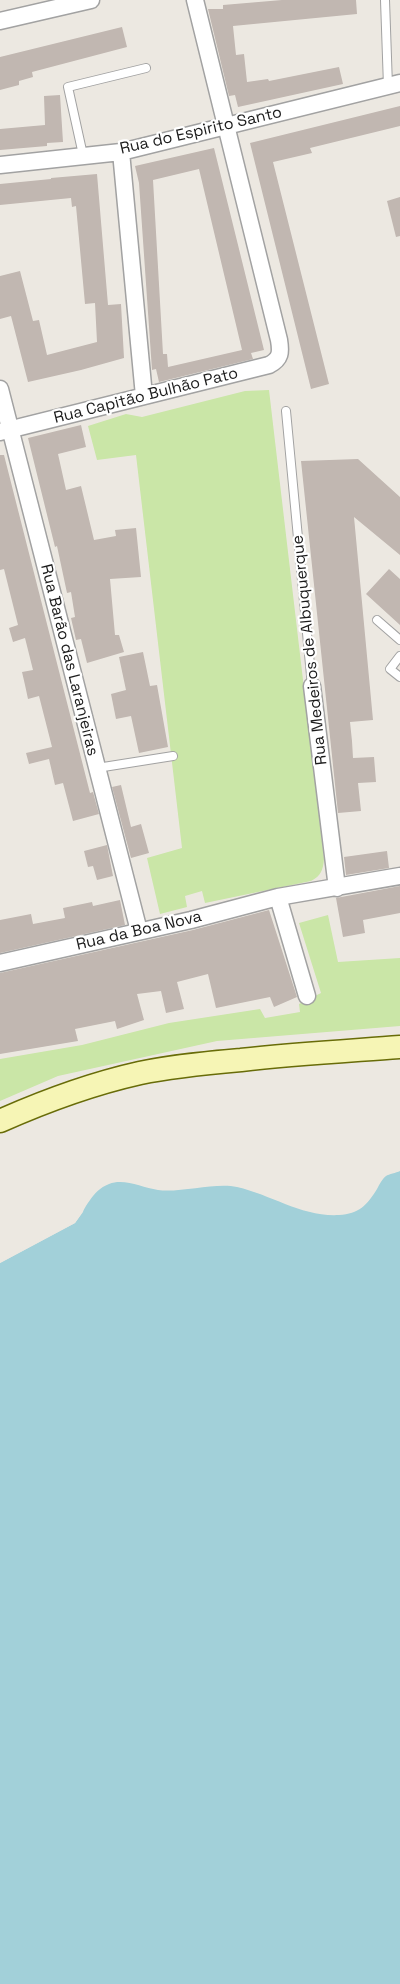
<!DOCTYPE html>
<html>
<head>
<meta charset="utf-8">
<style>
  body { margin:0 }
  canvas { display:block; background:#ece8e1 }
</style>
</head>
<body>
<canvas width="400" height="1984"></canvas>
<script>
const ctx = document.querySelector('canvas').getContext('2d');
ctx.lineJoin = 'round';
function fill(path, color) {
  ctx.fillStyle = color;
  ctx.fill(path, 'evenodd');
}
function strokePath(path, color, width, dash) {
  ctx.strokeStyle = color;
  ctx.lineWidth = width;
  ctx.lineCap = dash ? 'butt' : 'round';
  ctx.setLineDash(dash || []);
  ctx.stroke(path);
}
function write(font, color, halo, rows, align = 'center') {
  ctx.font = font + ' "Space Grotesk",sans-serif';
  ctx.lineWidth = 4.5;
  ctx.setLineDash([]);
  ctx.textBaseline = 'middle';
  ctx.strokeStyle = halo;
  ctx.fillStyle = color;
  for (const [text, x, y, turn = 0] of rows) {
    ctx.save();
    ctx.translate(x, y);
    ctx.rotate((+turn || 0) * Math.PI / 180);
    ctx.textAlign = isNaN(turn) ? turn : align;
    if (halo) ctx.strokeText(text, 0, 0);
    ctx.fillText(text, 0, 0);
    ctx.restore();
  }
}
fill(new Path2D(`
  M269,390L324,859C323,870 321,876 311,881L205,903L202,891L185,896L187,907L160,914L147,858L182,848L136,455L97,460L88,426L126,414L142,417L245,391Z
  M328,915L338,962L400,958V1026L217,1041L58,1076L0,1101V1059L82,1045L169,1023L260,1009L265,1018L300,1012L299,1004L321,993L299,923Z`), '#cae6a7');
fill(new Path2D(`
  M400,1171V1984H0V1263L75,1223C86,1209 91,1191 109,1184C125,1178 142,1188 158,1190C181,1193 216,1182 237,1187C272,1195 302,1217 339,1215C359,1214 367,1205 377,1189C379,1185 382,1179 386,1176C389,1174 396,1173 400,1171Z`), '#a2d0d9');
fill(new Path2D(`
  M85,1201L83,1212L75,1223L0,1263V1260L74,1221L81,1211Z`), '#ece8e1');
fill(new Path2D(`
  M282,0H356L357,14L233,26L236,55L244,54L247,82L268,79L269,81L339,67L343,84L238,107L235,95L229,96L208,9H223V5Z
  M122,27L127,47L32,72L33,77L19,81V85L0,90V57Z
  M60,95L63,142L47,143V146L0,150V129L45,125L44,96Z
  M400,106V126L310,148L312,153L273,162L329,384L311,389L250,143Z
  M214,148L264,350L251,353L253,359L159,382L156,369L152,370L139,183L135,166ZM199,169L242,350L168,367L167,354H163L153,180Z
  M97,174L108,305L121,304L124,358L81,370L28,382L11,316L0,319V276L20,271L33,321L39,320L47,355L97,342L95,303L85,304L76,206L72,207L71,198L0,205V184L51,179V178Z
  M400,197V236L396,237L387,201Z
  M81,425L86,447L58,454L66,490L81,486L94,540L116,536L115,530L136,528L141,577L110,579L115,635H119L124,652L87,663L81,639L76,640L71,618L75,617L71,592L67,593L57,546L55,547L28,438Z
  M0,455H4L90,793L93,792L99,814L73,821L63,783L55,785L49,759L29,764L26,753L52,747L39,696L28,699L25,685L22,672L33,670L25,638L13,642L9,628L18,625L4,569L0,570Z
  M358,459L400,497V555L354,517L373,720L350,722L352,741L353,758L374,757L376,782L358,783L361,811L338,813L301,461Z
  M389,569L400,579V625L366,594Z
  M143,652L150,686L157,685L168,747L139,753L131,716L116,719L111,694L126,690L119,657Z
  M121,785L131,827L141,824L149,853L131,858L112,787Z
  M107,845L113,876L97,880L93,866L88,867L84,851Z
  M387,851L389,868L346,875L344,857Z
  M400,886V913L363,920L365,933L343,937L336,898Z
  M120,900L125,925L0,953V920L31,914L33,924L65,918L63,908L92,902L93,906Z
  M269,910L297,997L274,1007L270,997L216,1008L208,974L177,982L184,1009L166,1013L161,991L137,994L144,1020L117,1029L115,1021L75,1029L78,1041L0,1054V973L193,930Z`), '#c1b7b1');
const service = new Path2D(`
  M385,0L388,86
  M83,155L68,87L146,68
  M286,411L312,686
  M377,620L400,640
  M400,656L390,669L400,677
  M97,768L173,756`);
const minor = new Path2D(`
  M0,21L91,0
  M121,152L144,396
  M0,165L121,152L400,83
  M0,389L139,931
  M0,432L269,365C281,359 281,352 279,340L195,0
  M312,686L337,888
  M278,897L307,996
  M0,963L191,920L278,897L400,876`);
const secondary = new Path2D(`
  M0,1121C45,1101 91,1084 140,1073C173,1066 207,1063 241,1060C294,1054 347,1051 400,1047`);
strokePath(service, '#a2a2a2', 10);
strokePath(minor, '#a2a2a2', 19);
strokePath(secondary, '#686c08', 25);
strokePath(service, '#fff', 8);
strokePath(minor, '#fff', 16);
strokePath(secondary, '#f6f5b5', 22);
write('16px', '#1b1b1b', '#fff', [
  ["Rua do Espirito Santo",201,131,-13],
  ["Rua Capitão Bulhão Pato",146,396,-14],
  ["Rua Medeiros de Albuquerque",310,650,-96],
  ["Rua Barão das Laranjeiras",69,660,76],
  ["Rua da Boa Nova",139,931,-13]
]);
</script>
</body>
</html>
